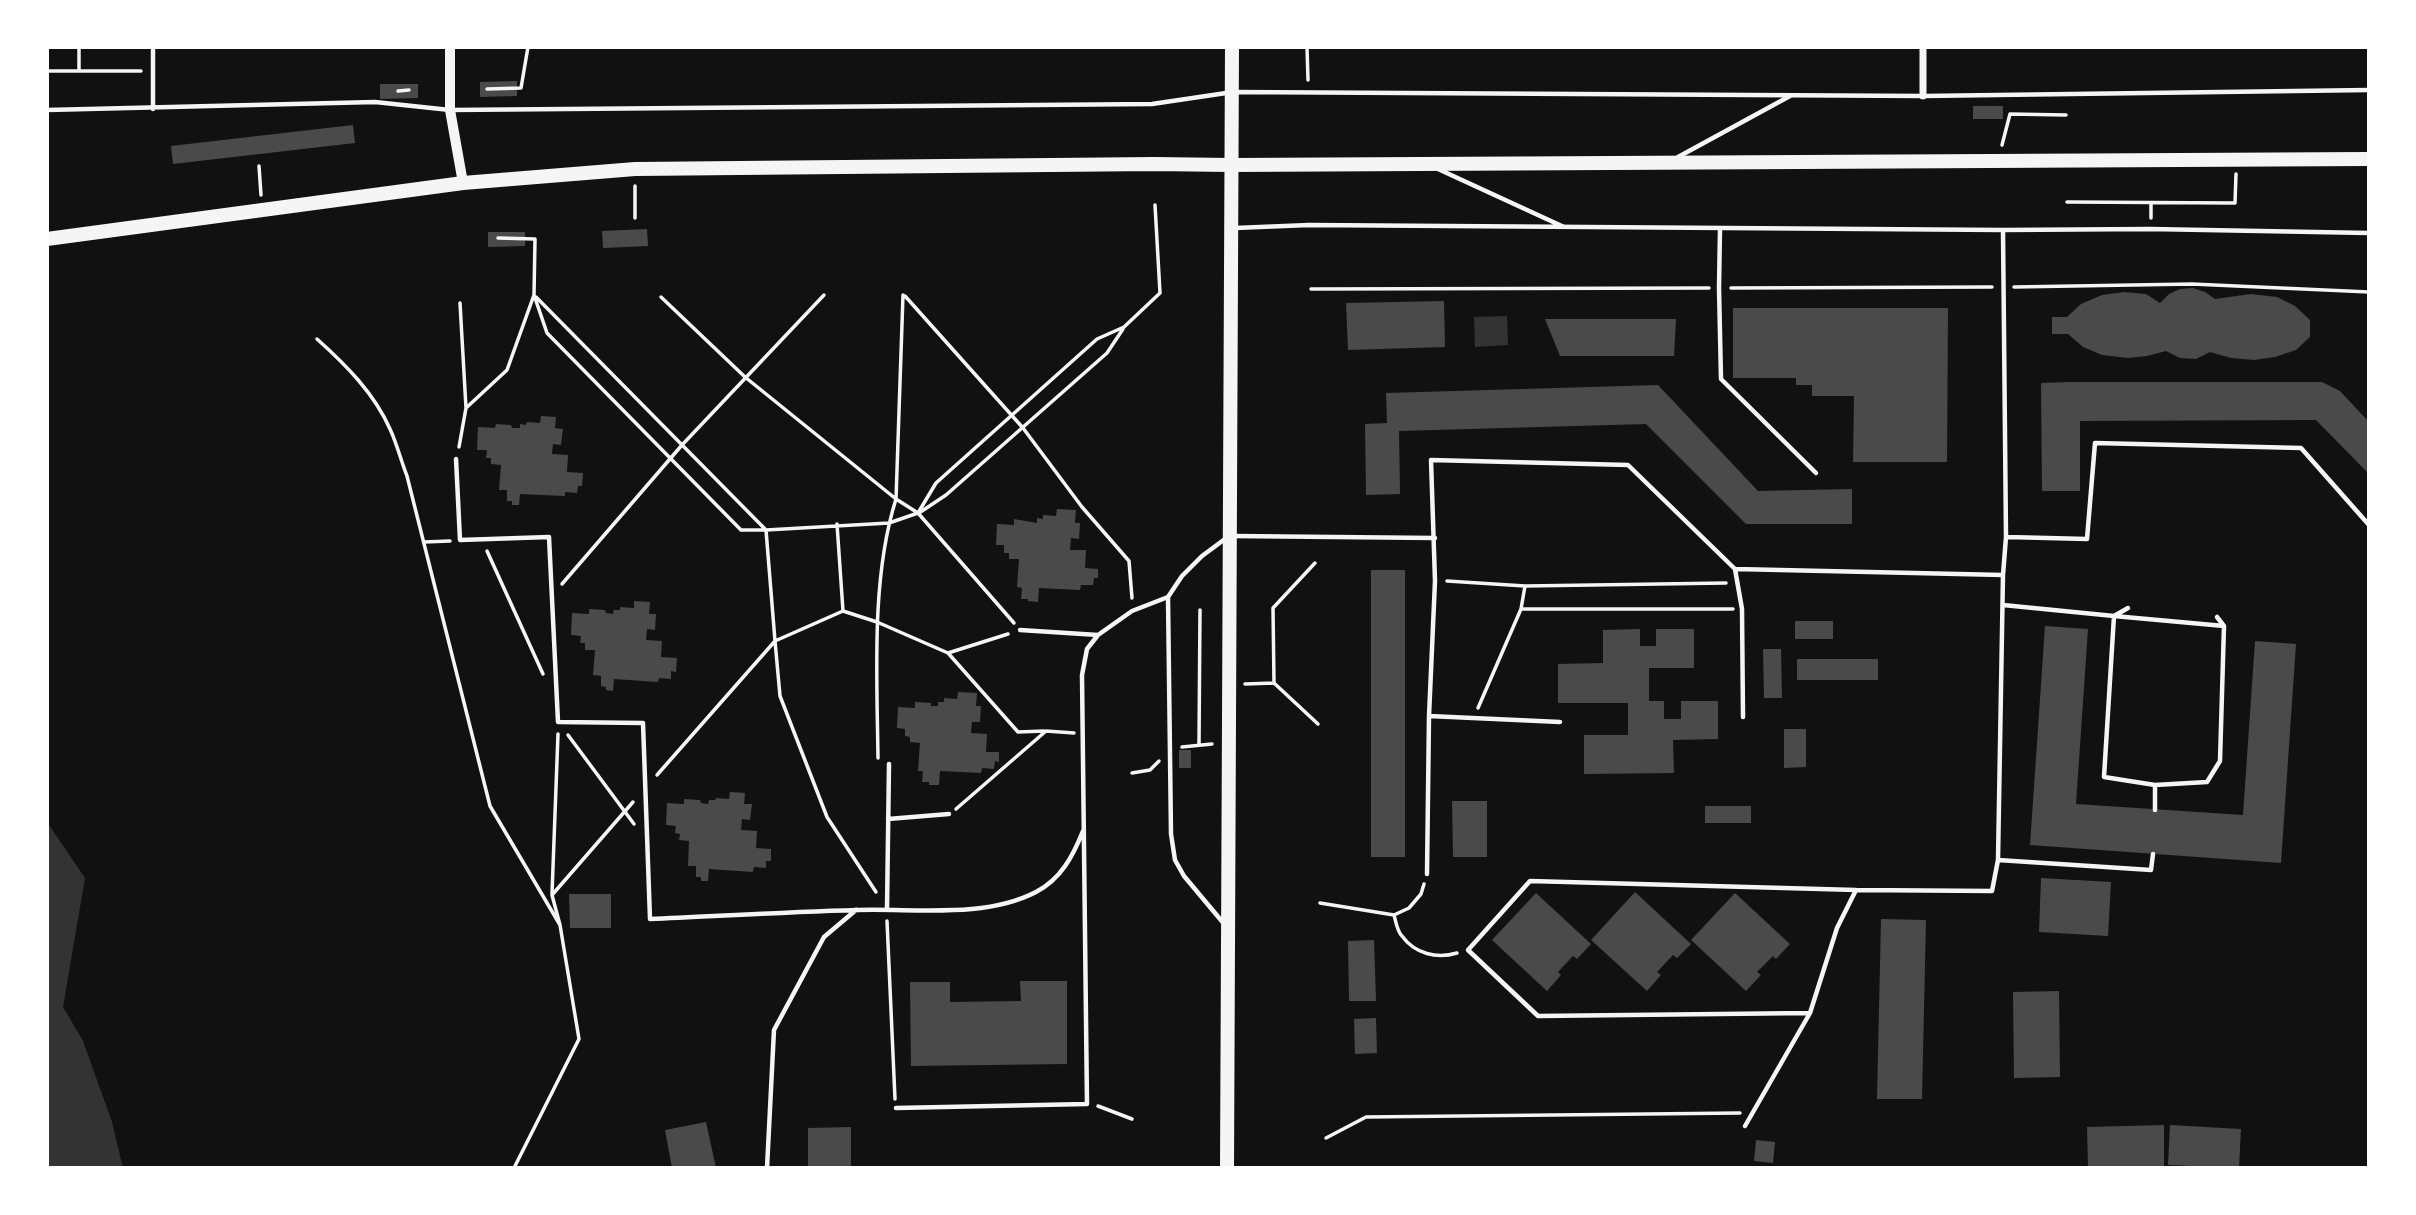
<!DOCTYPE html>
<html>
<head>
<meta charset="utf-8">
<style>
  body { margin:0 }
  #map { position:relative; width:2416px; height:1215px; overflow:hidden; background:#111; font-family:Mulish,sans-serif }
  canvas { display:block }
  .frame { position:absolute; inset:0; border:49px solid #fff; pointer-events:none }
</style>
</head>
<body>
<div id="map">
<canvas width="2416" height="1215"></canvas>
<div class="frame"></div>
</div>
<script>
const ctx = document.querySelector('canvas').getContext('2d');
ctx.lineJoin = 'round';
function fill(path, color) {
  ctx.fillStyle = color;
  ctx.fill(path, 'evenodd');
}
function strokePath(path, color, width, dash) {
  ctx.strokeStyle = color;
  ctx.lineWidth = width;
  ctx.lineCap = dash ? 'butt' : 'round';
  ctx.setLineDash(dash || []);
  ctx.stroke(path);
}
fill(new Path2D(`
  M1507,316L1508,345L1475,347L1474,317Z
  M47,822L85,878L63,1007L83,1041L112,1122L123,1168H47Z`), '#333');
fill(new Path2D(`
  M517,81V96L480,97V82Z
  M380,84H418V98L380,99Z
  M1973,106H2003V119H1973Z
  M353,125L355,143L173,164L171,146Z
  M647,229L648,246L603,248L602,231Z
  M488,232H525V246L488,247Z
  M2193,288L2205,292L2215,299L2251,294L2277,297L2295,306L2310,320V337L2296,350L2275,357L2254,360L2231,358L2210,352L2196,359L2180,358L2166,351L2147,356L2128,358L2102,355L2083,347L2068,334H2052V317H2067L2081,304L2102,295L2124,292L2146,294L2160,303L2169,294L2180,289Z
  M1444,301L1445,347L1348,350L1346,303Z
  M1733,308H1948L1947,462H1853L1854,396H1812V385H1796V378H1733Z
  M1545,319H1676L1674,356H1560Z
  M2069,382H2322L2340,391L2369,422V474L2316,420L2080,421V491H2042L2041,383Z
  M1658,385L1758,491L1852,489V524H1746L1646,424L1399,431L1400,494L1366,495L1365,424L1387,423L1386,393Z
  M541,416L556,417L555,428L563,429L561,445L553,444L552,454L568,455L567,472L583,473L582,486H578L577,493L565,492V496L520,494L519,505H512V501H507V490H499L501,465L491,464V458H486L487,450H477L478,427L495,428L496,424L511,425L512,428H520V424L526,425L527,422L540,423Z
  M1057,509L1076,510L1075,523H1080L1079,539L1071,538L1070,550H1086L1085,568L1098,569V578H1094L1093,585H1081L1080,590L1039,588L1038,602L1028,601V599H1021L1022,588L1017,587L1019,559H1009V553H1004V545H996L997,524L1014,525V519L1037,523V518L1043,519V515L1056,516Z
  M1371,570H1405V857H1371Z
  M634,601L650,602L649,614H656L655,630L647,629L646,640L662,641L661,657L677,658L676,672L671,671V679L659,678L658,682L614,679L613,691L606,690V687L601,686V676L593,675L595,650H585V643H580L581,636L571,635L572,613L589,614V609L605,610L606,613L613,614L614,610H620V607L634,608Z
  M1795,621H1833V639H1795Z
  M2045,626L2088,629L2076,804L2243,815L2255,641L2296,644L2281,863L2030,845Z
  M1640,629V646H1656V629H1694V668H1649V701H1664V719H1681V701H1718V739L1673,740L1674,773L1584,774V735H1628V703H1558V664L1603,663V630Z
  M1763,649H1781L1782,698H1764Z
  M1797,659H1878V680H1797Z
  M958,692L977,693L976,706H981L980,722H972L971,733L987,734L986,752H999V762L995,761L994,769L982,768L981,773L940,771L939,785H929V782H922L923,771H918L920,743L910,742V737L905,736V729L897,728L898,707L915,708V702L931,703V706H938V702H944V698L957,699Z
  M1784,729H1806V767L1784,768Z
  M1179,750H1191V768H1179Z
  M730,792L745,793L744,804H752L750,820L742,819L741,830L757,831L756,848L771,849V861H766V868L754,867L753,872L709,869L708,881H701V877H696V866H688L689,841L679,840L680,834L675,833L676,826L666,825L667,803L684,804V799L700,800L701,803L708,804L709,800H715L716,798L729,799Z
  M1452,801H1487V857H1453Z
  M1705,806H1751V823H1705Z
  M2041,878L2111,882L2108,936L2039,932Z
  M1635,892L1691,944L1677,958L1673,955L1657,972L1661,975L1647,991L1591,940Z
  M1536,893L1591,944L1577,959L1573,956L1558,972L1561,975L1547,991L1492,940Z
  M1735,893L1790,944L1776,959L1773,956L1757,972L1761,975L1746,991L1691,940Z
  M569,894H611V928H570Z
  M1881,919L1926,920L1922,1099H1877Z
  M1374,940L1376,1001H1349L1348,941Z
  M1020,981H1067V1064L911,1066L910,982H950V1002L1021,1001Z
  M2059,991L2060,1077L2014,1078L2013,992Z
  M1376,1018L1377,1053L1355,1054L1354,1019Z
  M706,1122L716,1168H672L665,1130Z
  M2164,1125V1166L2088,1167L2087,1127Z
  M2170,1125L2241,1129L2239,1168L2168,1165Z
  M851,1127V1168H808V1128Z
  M1756,1140L1775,1142L1773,1163L1754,1161Z`), '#4a4a4a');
strokePath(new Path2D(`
  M79,47V71
  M1307,47L1308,80
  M47,71H141
  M487,89L521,88L528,47
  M398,91L409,90
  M2002,145L2010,114L2066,115
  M259,166L261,195
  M2067,202L2235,203L2236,174
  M635,218V186
  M2151,218V203
  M2014,287L2192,284L2369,292
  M1731,288L1992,287
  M1311,289L1709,288
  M534,295L547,333L741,530H766
  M905,296L1023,428L1082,507L1129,561L1132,598
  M536,297L766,530
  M661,297L745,377L896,499L918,513L1014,623
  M317,339C346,365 374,393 390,429C397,444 401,461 407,476L490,806L560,925L579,1039L514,1168
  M466,408L507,370L534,295L535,239L498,238
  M459,447L466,408L460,303
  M919,513L946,495L1107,353L1123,329
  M837,524L843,611L775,641L780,696L827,817L876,892
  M424,542L450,541
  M487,551L543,674
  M1447,581L1525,586L1726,583
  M562,584L682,445L824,295
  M1521,609H1733
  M843,611L877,622L948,653L1008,634
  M948,653L1018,732L1044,731
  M1274,683L1273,608L1315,563
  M1245,684L1274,683L1318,724
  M1478,708L1521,609L1525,586
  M568,735L634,824
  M1199,745L1200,610
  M1182,747L1212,744
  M878,758C877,676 871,578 896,499L903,295
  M1132,773L1150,770L1159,761
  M657,775L775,641L766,530L889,523L918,513L936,483L1097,339L1124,327L1160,293L1155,205
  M956,809L1046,731L1074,733
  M552,894L558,734
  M1320,903L1394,915L1409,908L1421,894L1424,884
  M1394,915C1396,922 1397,931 1402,936C1415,954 1437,959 1457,953
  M887,921L895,1099
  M560,925L552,895L633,802
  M1098,1106L1132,1119
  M1326,1138L1366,1117L1740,1113`), '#f5f5f5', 3.5);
strokePath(new Path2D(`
  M153,47V109
  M47,110L375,102L450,110L1152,104L1233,92L1923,96L2369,90
  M1678,157L1790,96
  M1438,169L1564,227
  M1235,228L1309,225L2003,230L2150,229L2369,233
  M1720,229L1719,288L1721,379L1816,473
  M456,459L460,540L549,537L558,722L643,723L650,919C719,916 788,912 857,910C914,908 984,919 1036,892C1061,879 1073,856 1083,831
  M1233,536L1435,538
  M2007,537L2087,539L2095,443L2301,448L2369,525
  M1735,569L1742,609L1743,717
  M1168,597L1171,834L1175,860L1184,876L1225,925
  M2003,605L2114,616L2104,777L2155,785V810
  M2114,616L2224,626L2220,761L2207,782L2155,785
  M2114,616L2128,608
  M2217,617L2224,626
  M1020,630L1098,635
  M1429,716L1560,722
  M888,819L949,814
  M1998,860L2151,870L2153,854
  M1427,874L1429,716L1435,581L1431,460L1628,465L1735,569L2003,575
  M887,909L889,764
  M1810,1013L1538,1016L1468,950L1530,881L1856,890
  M896,1108L1087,1104L1082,675L1087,649L1098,635L1132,611L1168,597L1182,576L1202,556L1225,539
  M1745,1126L1810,1013L1837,928L1856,890L1992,891L1998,860L2003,575L2006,537L2003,230
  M767,1168L774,1030L824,937L856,910`), '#f5f5f5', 4.5);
strokePath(new Path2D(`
  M1923,47V96`), '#f5f5f5', 7);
strokePath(new Path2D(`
  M450,47V110L463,183`), '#f5f5f5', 10);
strokePath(new Path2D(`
  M47,239L463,183L635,169L1154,164L1231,165L2369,159
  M1227,1168L1232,47`), '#f5f5f5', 14);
</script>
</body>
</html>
